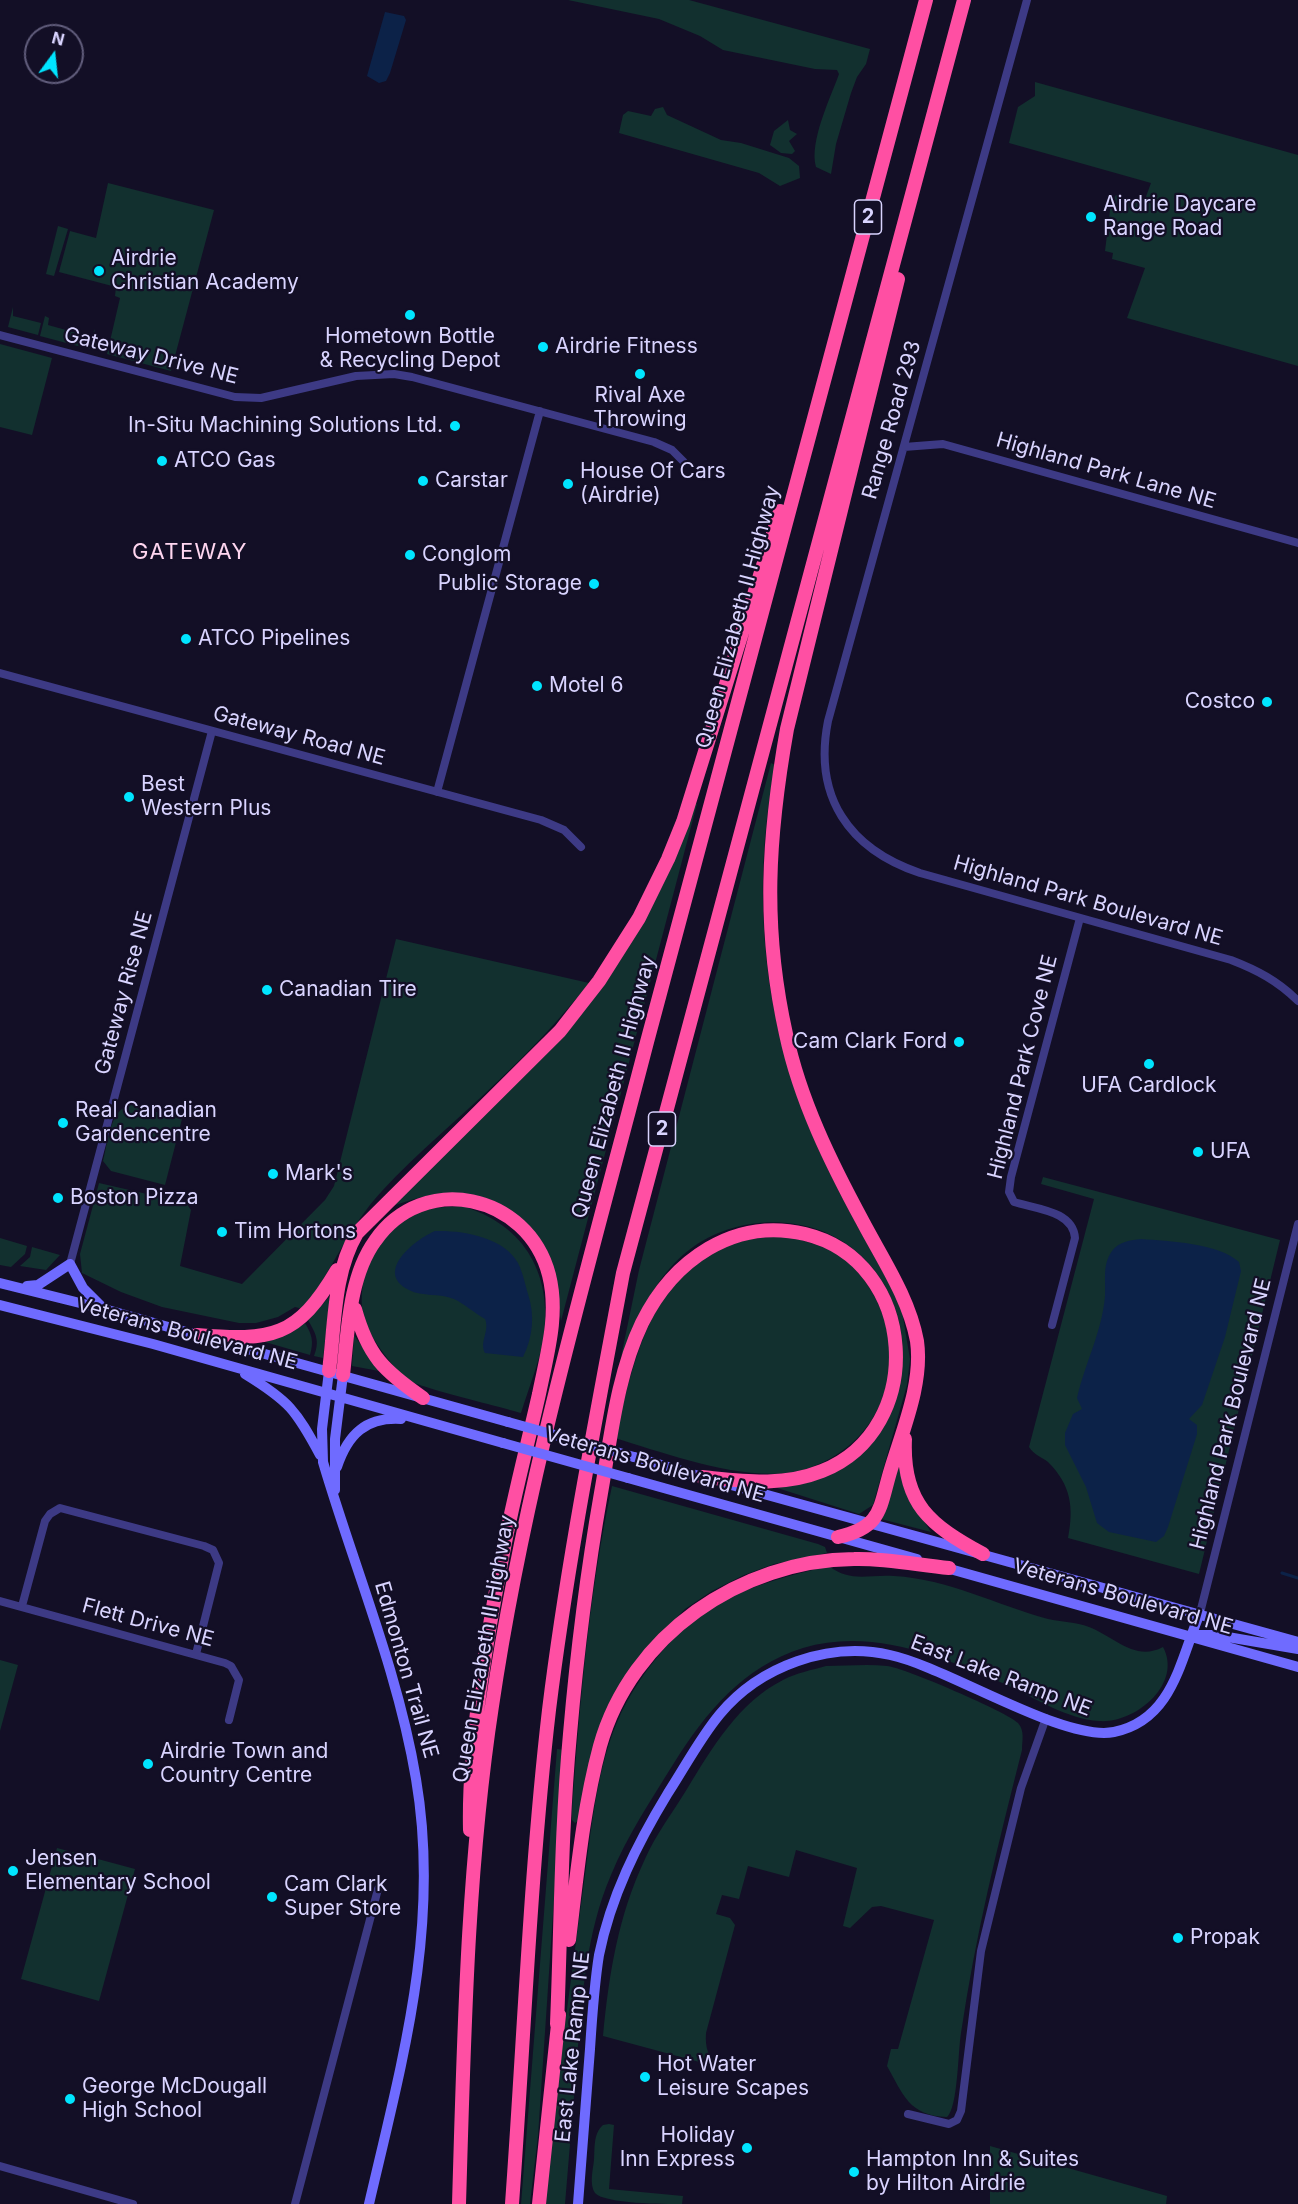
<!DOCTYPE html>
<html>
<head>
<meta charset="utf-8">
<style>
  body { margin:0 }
  #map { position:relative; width:1298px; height:2204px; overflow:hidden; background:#130f26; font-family:Inter,sans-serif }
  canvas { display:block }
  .north { position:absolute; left:24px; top:24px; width:60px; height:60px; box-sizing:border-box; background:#130f26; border:2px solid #625e7d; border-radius:50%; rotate:15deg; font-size:16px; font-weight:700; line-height:24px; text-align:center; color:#d9d4ff }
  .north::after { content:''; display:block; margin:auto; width:21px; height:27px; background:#00e5ff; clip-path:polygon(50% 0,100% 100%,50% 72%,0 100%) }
</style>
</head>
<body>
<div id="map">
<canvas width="1298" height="2204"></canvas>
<div class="north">N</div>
</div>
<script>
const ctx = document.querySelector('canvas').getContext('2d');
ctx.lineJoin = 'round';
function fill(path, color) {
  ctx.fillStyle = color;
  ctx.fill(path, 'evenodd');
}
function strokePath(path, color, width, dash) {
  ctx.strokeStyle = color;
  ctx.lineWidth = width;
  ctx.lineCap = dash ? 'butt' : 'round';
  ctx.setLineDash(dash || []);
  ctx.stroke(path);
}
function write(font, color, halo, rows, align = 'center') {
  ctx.font = font + ' Inter,sans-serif';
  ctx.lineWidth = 4.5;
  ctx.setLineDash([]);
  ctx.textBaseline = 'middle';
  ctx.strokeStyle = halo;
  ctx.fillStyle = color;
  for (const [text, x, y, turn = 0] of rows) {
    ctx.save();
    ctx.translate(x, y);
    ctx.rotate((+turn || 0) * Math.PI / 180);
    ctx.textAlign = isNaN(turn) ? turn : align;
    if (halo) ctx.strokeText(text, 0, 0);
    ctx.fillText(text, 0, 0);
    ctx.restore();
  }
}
fill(new Path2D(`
  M568,0H689L870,49L866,64L857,77L851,93L836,144L831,174L816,167C809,142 830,99 839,74L837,70L815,69L723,50L700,36L659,19Z
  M1035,82L1298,155V366L1127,318L1145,268L1112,259L1113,253L1105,251L1111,202L1116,195L1144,202L1151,183L1009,143L1018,107L1035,96Z
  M663,107L667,115L721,140L741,143L789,158L799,166L800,178L780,186L759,173L619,133L623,115L628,111L651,116L655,109Z
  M788,120L790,130L797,134L789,141L795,151L792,154L781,153L770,145L774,131Z
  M108,183L214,210L171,371L107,354L120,298L115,296L116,287L59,272L70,231L96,238Z
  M58,226L68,229L54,276L46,274Z
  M13,307V316L41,323L38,335L8,327Z
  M45,316L49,318L48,325L91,337L95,329L92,347L89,349L40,336Z
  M0,344L52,358L32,435L0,427Z
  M771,763L775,765C750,896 763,1026 818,1148C842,1202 873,1253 901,1305L910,1359L907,1385L873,1505L859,1514L771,1486C810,1487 840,1473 867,1445C918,1391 914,1302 858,1253C813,1212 736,1213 689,1250C655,1276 638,1318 621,1357L639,1270Z
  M694,802L697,804L561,1321C559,1305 558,1286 553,1271C538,1226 501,1191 451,1193C431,1193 411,1200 392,1206L612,972Z
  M396,939L589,983C561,1018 530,1051 498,1081C460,1118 418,1152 382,1191C349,1226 332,1271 303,1309L295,1307L278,1317L256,1323H239L162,1307L121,1292L82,1273L80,1254L99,1183L186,1203L191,1210L180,1266L242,1284L325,1200L334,1186Z
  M131,1105L182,1119L165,1185L111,1171L103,1161C108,1142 110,1108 131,1105Z
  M1043,1177L1280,1240L1199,1574L1068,1538C1074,1507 1071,1485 1048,1462C1042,1457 1034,1455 1029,1447L1094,1199L1041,1184Z
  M462,1206C526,1225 554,1276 543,1342C538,1365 528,1390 521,1413C502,1407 416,1387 406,1379C392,1366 366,1333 363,1314C357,1282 373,1239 400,1220C418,1208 442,1207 462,1206Z
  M786,1236C806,1242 833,1247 848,1262C916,1326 900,1437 809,1468C755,1487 668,1454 615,1438C633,1366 647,1286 719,1248C738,1237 765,1238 786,1236Z
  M0,1238L27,1246L25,1254L11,1267L0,1265Z
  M32,1247L60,1255L46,1270L20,1266L30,1257Z
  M330,1296L323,1358L314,1356C320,1341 316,1334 308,1320Z
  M305,1323C312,1335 314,1341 310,1355L265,1342L291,1333Z
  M354,1335L379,1371L352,1366Z
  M898,1462L907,1495L931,1532L881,1519Z
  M612,1486L818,1544L825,1547L827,1553L774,1564L744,1575L712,1591L685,1609L641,1654L619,1688L580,1820L575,1823L572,1820V1810C580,1701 589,1593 612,1486Z
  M829,1566C850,1583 870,1574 894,1576C949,1579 996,1605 1048,1619C1061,1622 1076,1622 1089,1627C1115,1637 1135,1662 1163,1647C1183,1684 1135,1724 1099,1721C1067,1719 1037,1699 1009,1686C945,1658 873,1627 803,1648C743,1667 706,1712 674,1763C651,1800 627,1836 611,1875C586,1933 582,1998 577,2060C573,2108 569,2156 565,2204H541C555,2102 568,2000 582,1897C591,1837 595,1767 622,1711C636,1683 656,1656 678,1634C718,1593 775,1579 829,1566Z
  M0,1660L18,1665L0,1731Z
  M826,1666C846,1666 867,1664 887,1666C903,1667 1009,1713 1018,1723C1025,1731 1022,1740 1022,1750C998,1844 975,1937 961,2033C958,2050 958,2108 947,2117C909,2116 903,2094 887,2066L891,2049H898L934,1920L881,1906L872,1907L850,1928L843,1926L857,1868L796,1850L789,1877L748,1866L739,1899L722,1895L716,1914L730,1918L735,1925L706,2033C705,2048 708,2056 718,2067L603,2036C609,1974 618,1916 645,1859C656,1834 673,1812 687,1789C712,1748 739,1702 783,1680C796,1673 812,1670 826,1666Z
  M557,1749L564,1750L538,2136L530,2204H521Z
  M57,1848L135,1869L99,2001L21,1979Z
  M609,2124L614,2125L609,2189L683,2196L682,2204C664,2204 605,2204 595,2193C589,2184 593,2170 594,2160C595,2148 593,2134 603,2125Z
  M990,2146L1167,2196L1166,2204H990Z`), '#12302f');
fill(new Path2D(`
  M385,12L404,16L406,20L390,73L386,81L379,83L367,76Z
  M435,1231C462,1230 504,1237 518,1263C523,1273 525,1284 528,1294C535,1315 533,1337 523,1357L485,1353C479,1342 490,1331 485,1319C474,1313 465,1304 454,1299C440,1293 422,1297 409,1290C373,1272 416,1239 435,1231Z
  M1141,1239C1168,1241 1219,1243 1239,1262L1241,1271L1225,1337L1202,1405L1189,1419L1197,1425V1434L1168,1527L1164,1536L1156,1542L1109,1532L1097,1523L1086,1487L1065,1445V1433L1073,1414L1082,1409L1077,1398C1085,1363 1102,1332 1105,1296C1106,1280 1102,1265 1112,1251C1118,1242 1131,1240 1141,1239Z`), '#0c2248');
strokePath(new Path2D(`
  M1282,1573L1298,1578`), '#0c2248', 3);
strokePath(new Path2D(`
  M1027,0L828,721C813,797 849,849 920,873L1231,960C1257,970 1278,981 1298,1001
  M0,335L235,397L261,398L356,376L394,374L412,377L654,442L672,450L684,462
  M904,447L943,444L1298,543
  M0,673L541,820L564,830L581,847
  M437,792L540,411
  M70,1264L212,731
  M1052,1325L1075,1238C1073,1211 1037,1209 1014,1202L1009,1192L1011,1177L1080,918
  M0,1601L225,1663L231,1666L239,1680L229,1720
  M22,1606L45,1521L50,1514L60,1508L204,1546L213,1550L219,1563L196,1654
  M1200,1613L1298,1224
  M908,2114L949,2124L957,2120L961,2111L981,1951L1021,1788L1046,1718
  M0,2166L133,2204
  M295,2204L378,1889`), '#3d3a85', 8);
strokePath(new Path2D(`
  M0,1283L104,1309L508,1422
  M27,1286L38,1285L70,1264L83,1288L102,1307
  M0,1305L153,1344L503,1443
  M329,1371L322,1429L323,1462C354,1567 398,1671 416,1779C441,1926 402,2062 369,2204
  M245,1374C289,1401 296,1410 320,1455
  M634,1457L709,1479
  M337,1467C348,1434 366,1417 401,1419
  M628,1478L917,1559
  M724,1483L1298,1642
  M335,1490V1439L343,1375
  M943,1567L1298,1667
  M1196,1635H1216L1298,1649
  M578,2204C582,2152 586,2101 590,2049C592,2018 594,1986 599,1955C611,1896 637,1844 668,1793C685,1767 700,1738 720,1714C760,1666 829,1641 890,1655C947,1667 1063,1742 1114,1732C1173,1720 1180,1660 1200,1613`), '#6f6bff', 10);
strokePath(new Path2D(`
  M355,1309C368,1356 384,1371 423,1398
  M197,1335C272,1341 297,1338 337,1270
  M329,1371C335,1324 333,1274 357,1233L560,1031L599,981L639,918L668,859L683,822L780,511
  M343,1375C348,1331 349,1277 375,1241C423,1171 528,1194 549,1275C559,1315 547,1354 539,1394C527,1447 513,1499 503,1553C487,1637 468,1744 470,1830
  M905,1439C902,1504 930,1525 983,1554
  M838,1537C883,1527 879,1508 891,1469C903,1429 923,1383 917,1341C909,1298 883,1260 863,1222C831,1163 800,1100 786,1034C762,927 768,836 787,729L898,279
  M569,1940C577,1875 583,1809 600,1746C631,1635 741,1560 854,1559C885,1558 918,1565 949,1568
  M557,2024C561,1927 561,1830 570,1734C577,1653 587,1573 601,1493C611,1437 617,1375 642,1323C673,1260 734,1217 805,1234C918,1261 928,1429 822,1471C782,1487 743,1481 702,1477
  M459,2204C464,2038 467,1870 492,1706C525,1481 590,1262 647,1042C739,694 833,347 926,0
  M512,2204C524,2040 530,1874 549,1710C567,1564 596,1418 623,1273L964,0
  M539,2204L559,2015`), '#ff4fa3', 14);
strokePath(new Path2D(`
  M508,1422L634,1457
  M503,1443L628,1478`), '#6f6bff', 10);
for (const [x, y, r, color] of [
  [1091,217,6,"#00e5ff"],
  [99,271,6,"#00e5ff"],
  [410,315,6,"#00e5ff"],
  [543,347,6,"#00e5ff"],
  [640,374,6,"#00e5ff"],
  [455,426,6,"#00e5ff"],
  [162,461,6,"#00e5ff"],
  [423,481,6,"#00e5ff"],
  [568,484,6,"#00e5ff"],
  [410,555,6,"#00e5ff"],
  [594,584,6,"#00e5ff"],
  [186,639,6,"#00e5ff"],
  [537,686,6,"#00e5ff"],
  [1267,702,6,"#00e5ff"],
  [129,797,6,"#00e5ff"],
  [267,990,6,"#00e5ff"],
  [959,1042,6,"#00e5ff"],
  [1149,1064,6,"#00e5ff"],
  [63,1123,6,"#00e5ff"],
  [1198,1152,6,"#00e5ff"],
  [273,1174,6,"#00e5ff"],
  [58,1198,6,"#00e5ff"],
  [222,1232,6,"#00e5ff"],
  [148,1764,6,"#00e5ff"],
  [13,1871,6,"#00e5ff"],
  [272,1897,6,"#00e5ff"],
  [1178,1938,6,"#00e5ff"],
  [645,2077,6,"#00e5ff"],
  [70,2099,6,"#00e5ff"],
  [747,2148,6,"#00e5ff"],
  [854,2172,6,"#00e5ff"]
]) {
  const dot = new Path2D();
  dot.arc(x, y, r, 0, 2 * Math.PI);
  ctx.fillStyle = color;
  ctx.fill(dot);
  strokePath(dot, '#130f26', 2);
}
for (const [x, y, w] of [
  [868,217,27],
  [662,1129,27]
]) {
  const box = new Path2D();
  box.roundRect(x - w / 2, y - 17, w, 34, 4.5);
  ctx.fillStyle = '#130f26';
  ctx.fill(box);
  strokePath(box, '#d9d4ff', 1.5);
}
write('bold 20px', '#d9d4ff', null, [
  ["2",868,217],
  ["2",662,1129]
]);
write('21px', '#d9d4ff', '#130f26', [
  ["Airdrie Daycare",1103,205],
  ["Range Road",1103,229],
  ["Airdrie",111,259],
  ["Christian Academy",111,283],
  ["Hometown Bottle",410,337,"center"],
  ["& Recycling Depot",410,361,"center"],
  ["Airdrie Fitness",555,347],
  ["Rival Axe",640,396,"center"],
  ["Throwing",640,420,"center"],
  ["In-Situ Machining Solutions Ltd.",443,426,"right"],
  ["ATCO Gas",174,461],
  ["House Of Cars",580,472],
  ["(Airdrie)",580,496],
  ["Carstar",435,481],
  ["Conglom",422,555],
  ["Public Storage",582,584,"right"],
  ["ATCO Pipelines",198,639],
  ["Motel 6",549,686],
  ["Costco",1255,702,"right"],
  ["Best",141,785],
  ["Western Plus",141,809],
  ["Canadian Tire",279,990],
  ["Cam Clark Ford",947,1042,"right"],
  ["UFA Cardlock",1149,1086,"center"],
  ["Real Canadian",75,1111],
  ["Gardencentre",75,1135],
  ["UFA",1210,1152],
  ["Mark's",285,1174],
  ["Boston Pizza",70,1198],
  ["Tim Hortons",234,1232],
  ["Airdrie Town and",160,1752],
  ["Country Centre",160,1776],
  ["Jensen",25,1859],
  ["Elementary School",25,1883],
  ["Cam Clark",284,1885],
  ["Super Store",284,1909],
  ["Propak",1190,1938],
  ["Hot Water",657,2065],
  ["Leisure Scapes",657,2089],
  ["George McDougall",82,2087],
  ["High School",82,2111],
  ["Holiday",735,2136,"right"],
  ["Inn Express",735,2160,"right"],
  ["Hampton Inn & Suites",866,2160],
  ["by Hilton Airdrie",866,2184]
], 'left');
write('21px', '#d9d4ff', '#130f26', [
  ["Gateway Drive NE",151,356,14],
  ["Range Road 293",892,420,-74],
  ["Highland Park Lane NE",1106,471,16],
  ["Queen Elizabeth II Highway",738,617,-75],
  ["Gateway Road NE",299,736,15],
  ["Highland Park Boulevard NE",1088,901,16],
  ["Gateway Rise NE",124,993,-75],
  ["Highland Park Cove NE",1023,1067,-76],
  ["Queen Elizabeth II Highway",614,1087,-75],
  ["Veterans Boulevard NE",187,1334,15],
  ["Highland Park Boulevard NE",1231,1414,-76],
  ["Veterans Boulevard NE",655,1465,16],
  ["Veterans Boulevard NE",1123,1597,16],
  ["Flett Drive NE",148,1623,15],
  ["Queen Elizabeth II Highway",484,1649,-80],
  ["Edmonton Trail NE",406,1670,74],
  ["East Lake Ramp NE",1001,1676,21],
  ["East Lake Ramp NE",573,2047,-84]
]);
ctx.letterSpacing = '1.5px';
write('22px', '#ffd6f0', '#130f26', [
  ["GATEWAY",190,552]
]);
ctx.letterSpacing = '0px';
</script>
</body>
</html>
